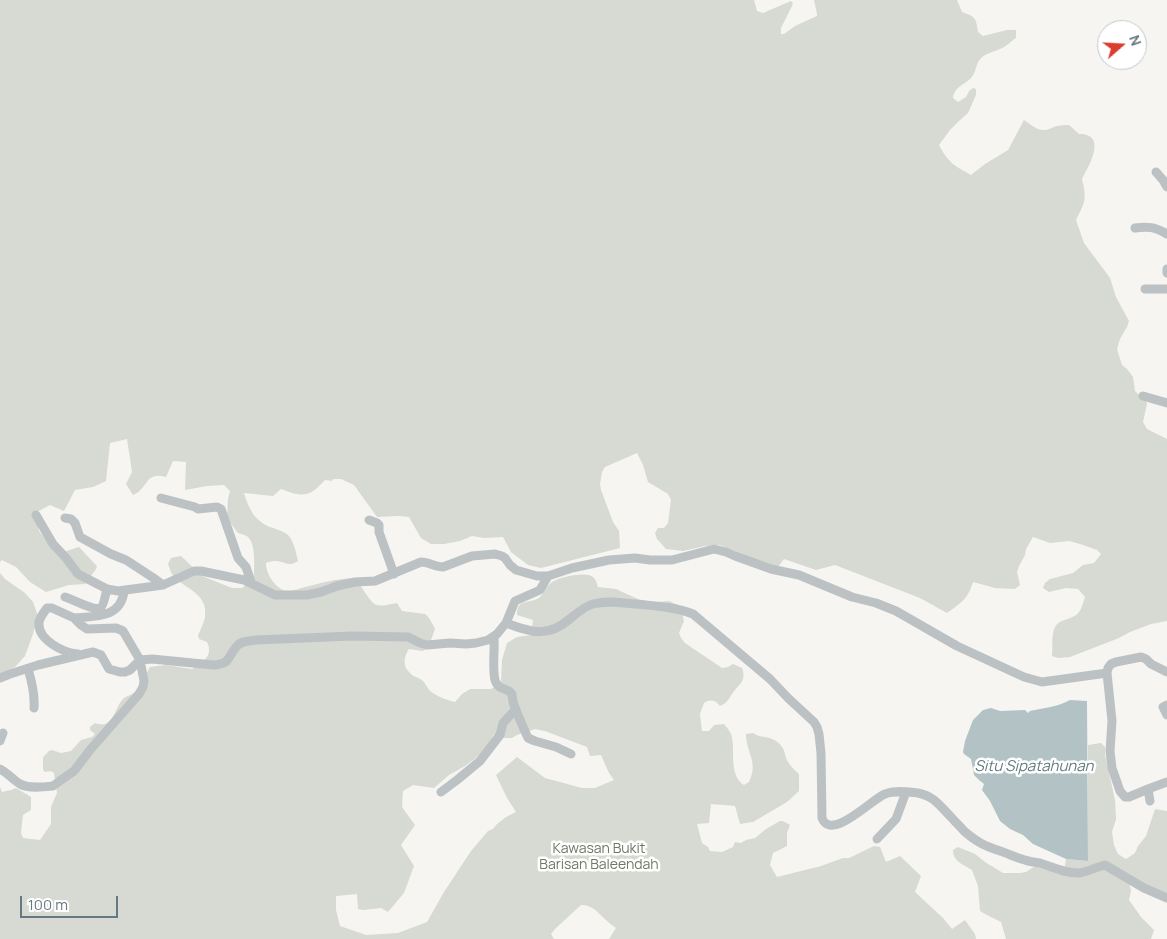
<!DOCTYPE html>
<html>
<head>
<meta charset="utf-8">
<style>
  body { margin:0 }
  #map { position:relative; width:1167px; height:939px; overflow:hidden; background:#f6f5f2; font-family:Manrope,sans-serif }
  canvas { display:block }
  .north { position:absolute; left:1097px; top:20px; width:50px; height:50px; box-sizing:border-box; background:#fff; border:1px solid #c2c9cd; border-radius:50%; rotate:71deg; font-size:14px; font-weight:700; line-height:20px; text-align:center; color:#667982 }
  .north::after { content:''; display:block; margin:auto; width:18px; height:22px; background:#da3c2d; clip-path:polygon(50% 0,100% 100%,50% 72%,0 100%) }
  .scale { position:absolute; left:20px; top:896px; width:98px; height:22px; box-sizing:border-box; border:2px solid #667982; border-top:0; padding-left:6px; font-size:15px; line-height:18px; white-space:nowrap; color:#667982; -webkit-text-stroke:4px #fff; paint-order:stroke }
</style>
</head>
<body>
<div id="map">
<canvas width="1167" height="939"></canvas>
<div class="north">N</div>
<div class="scale">100 m</div>
</div>
<script>
const ctx = document.querySelector('canvas').getContext('2d');
ctx.lineJoin = 'round';
function fill(path, color) {
  ctx.fillStyle = color;
  ctx.fill(path, 'evenodd');
}
function strokePath(path, color, width, dash) {
  ctx.strokeStyle = color;
  ctx.lineWidth = width;
  ctx.lineCap = dash ? 'butt' : 'round';
  ctx.setLineDash(dash || []);
  ctx.stroke(path);
}
function write(font, color, halo, rows, align = 'center') {
  ctx.font = font + ' Manrope,sans-serif';
  ctx.lineWidth = 5;
  ctx.setLineDash([]);
  ctx.textBaseline = 'middle';
  ctx.strokeStyle = halo;
  ctx.fillStyle = color;
  for (const [text, x, y, turn = 0] of rows) {
    ctx.save();
    ctx.translate(x, y);
    ctx.rotate((+turn || 0) * Math.PI / 180);
    ctx.textAlign = isNaN(turn) ? turn : align;
    if (halo) ctx.strokeText(text, 0, 0);
    ctx.fillText(text, 0, 0);
    ctx.restore();
  }
}
fill(new Path2D(`
  M0,0H754L757,11L763,13L791,1L793,3L792,6L781,28V34H784L795,26L817,16V14L814,0H957L962,12C976,17 976,18 978,32L983,36L1007,30H1016V38C1011,41 1006,47 1000,49C993,52 987,53 982,57C975,63 977,72 971,78C964,85 954,87 953,98L958,102L966,97L969,91L973,88L976,89V95L968,113L959,121L950,130L939,145C949,164 954,165 971,175L985,164L1008,150L1024,120C1029,123 1033,127 1038,129C1046,132 1050,128 1057,126C1061,125 1066,125 1069,125L1079,134C1108,134 1089,166 1082,179C1087,200 1085,202 1076,220L1084,243L1110,278L1116,297L1129,321L1127,327L1120,339L1117,349L1122,365L1127,369L1133,377L1135,391L1146,401L1147,404L1143,422L1147,429L1167,439V621L1151,624L1130,632L1119,638L1070,657L1058,658L1052,656C1053,647 1051,635 1055,627C1059,619 1070,620 1076,615C1081,612 1083,603 1085,597L1078,589L1066,588L1049,592L1043,588L1045,583L1050,579L1073,573L1083,565L1094,563L1101,554L1097,550L1080,544L1069,541L1050,543L1033,537L1026,549L1025,555L1019,566L1017,572L1020,585L1015,589L995,588L973,582C968,599 961,603 947,613L920,598L835,565L816,570L784,559L778,567L765,564L720,545L705,546L683,551L666,549L657,539L655,533L658,528H664L668,523L671,500L668,494L648,482L643,465L637,453L605,467L602,472L600,484L601,490L613,522L619,531L620,548L541,568L528,565L511,552L503,537L484,538L472,536L460,541L444,544H431L421,538L409,517L398,516L377,517L354,485L341,479H333L332,481L325,480C309,498 302,497 281,489L273,496L244,493C249,509 254,520 270,527C276,529 283,531 288,535C294,541 296,553 298,561C288,568 284,560 274,561C271,561 268,562 266,563C266,575 276,589 288,592C301,588 343,576 354,579C358,581 360,584 362,588C375,607 374,608 397,603L402,611L425,614C430,618 432,623 435,629L428,648L423,651L409,649C404,656 402,666 410,673C413,677 419,677 423,681C426,684 427,688 430,691C436,696 447,700 455,702L462,694L470,689H491L501,683L502,660L507,643L517,637L531,635L533,620L517,615C517,598 529,604 539,598C544,594 546,586 552,582C560,577 585,571 593,577C596,579 597,584 598,587L616,589L640,600L656,602L669,601L680,606L684,621L679,633L681,638L685,643L722,668L728,667L733,664L742,668C747,681 739,684 732,694C728,700 727,703 720,706C715,700 711,699 704,703L700,714L702,731H709L714,725L724,724C727,728 732,733 732,738C735,752 729,776 744,785L749,782C759,762 746,753 746,734L753,733C760,738 769,736 776,741C787,749 783,753 788,762C791,767 795,770 799,774V791L787,802L753,822L740,824L735,806L711,804L709,823L697,824L702,843L708,847L710,851L722,852L733,847L735,842L741,843L746,840L755,838L766,829L780,821H783L790,825L787,833V846L773,853L770,865L777,877L821,866L843,858H849L874,846L880,847L886,862L900,856L921,876L915,892L943,918L952,929L965,920L975,934L976,939H609L616,928C613,926 609,923 606,920C597,912 593,905 581,905L555,929L551,934L554,939H0V787L2,792L11,790L16,788L31,797V810L23,815L21,833L23,838L40,840L51,824V807L57,793L54,773L51,771L45,772L43,770V757L49,751L52,750L61,753L71,751L81,740L92,737L95,734L90,730V727L95,723C113,730 114,710 122,700C125,696 132,695 135,692C141,686 146,674 150,667L166,665L192,669C197,667 206,660 208,655C210,651 209,646 207,642L199,639L198,636C200,630 204,623 205,617C208,594 188,590 175,578C171,574 170,569 168,564L171,558L181,556L202,576L232,588H242L254,577C254,566 256,544 248,537C245,534 241,535 237,532L227,518L228,499L230,491L224,485L207,486L185,490L186,462L173,461L166,477C144,471 148,490 133,495L126,484L132,472L127,439L110,443L106,481L93,487L75,490L64,511L50,505L35,513L39,531L57,554L79,547L95,564L97,566L96,569L85,584L69,585L46,592L30,582L16,567L2,560L0,562ZM535,729L545,731L587,747L590,756L601,755L609,773L614,780L595,788H582L545,778L517,757L496,775L507,798L516,812L506,817L497,824L493,829L488,831L471,851L444,892L427,922L398,933L366,935L340,926L336,910V896L357,894L358,909L363,910L381,908L388,912L404,893L414,866L401,845L415,825L402,807L403,791L413,785L434,788L449,775L465,766L477,757L491,743L493,735L504,738H512L517,735Z
  M0,573L5,579L25,593L33,602L38,616L33,634L25,656L15,667L0,674Z
  M1101,743L1105,747V755L1115,800L1116,819L1112,832L1114,845L1118,854L1126,859L1135,853L1138,846L1146,836L1155,809L1167,811V894L1148,887L1128,874L1131,891L1129,900L1141,917L1154,930L1151,939H1006L1001,922L985,914L980,911L978,886L972,870C963,864 953,862 953,850L958,847L975,854L985,862L1003,873H1020L1026,872L1038,864L1064,873L1066,859L1088,861V745Z`), '#d6dad2');
fill(new Path2D(`
  M1070,700L1087,701L1088,861L1066,859L1033,844L1023,835L1010,829L1000,821L990,801L982,790L984,784L979,780L974,775L971,759L964,754L963,752L965,741L973,720L983,710L991,708L1000,711L1025,710L1028,713L1030,711C1043,708 1058,707 1070,700Z`), '#b3c2c4');
strokePath(new Path2D(`
  M1156,172L1163,180L1167,187
  M1135,228C1148,226 1155,227 1167,234
  M1167,269V273
  M1145,289H1167
  M1143,396L1167,403
  M161,498L195,507L198,509L217,507L221,509L238,558L246,567L251,582
  M36,515L53,544L66,558L78,574L107,589L118,591L163,585L194,571H201L244,580L275,595H307L321,592L337,586L355,582L375,581L421,562C429,562 435,567 443,567L472,556L495,554L502,556L505,558L510,565L516,570L537,576H548L572,568L609,560L635,558L650,560H672L714,549L726,552L735,556L771,569L799,575L852,597L876,603L896,611L957,646L1024,677L1042,682L1107,673
  M65,518L71,519L75,523L80,537L111,554L126,560L152,577L163,585
  M369,520L377,523L379,525V532L394,574
  M65,597C72,599 94,611 100,608C103,607 106,593 107,589
  M74,618C96,616 121,618 124,591
  M506,623C533,633 548,638 571,618C577,613 585,606 593,604C607,600 622,603 636,604C655,606 675,607 693,614L770,679L788,698L814,722L817,727L819,734L821,753L822,818C831,842 872,799 885,794C895,790 907,792 918,793C934,796 940,806 951,817C955,822 960,826 964,831C979,844 986,846 1003,852C1011,855 1017,858 1025,860C1030,862 1035,862 1040,863C1052,867 1067,874 1080,873C1089,871 1097,867 1105,865L1144,888L1167,898
  M494,637C495,650 492,668 495,680C498,691 508,687 512,694C512,696 513,701 513,702C517,714 523,727 528,738L535,741L556,747L571,754
  M28,669C32,682 35,694 34,708
  M1167,672L1151,664L1146,659L1141,657L1116,662L1111,664L1108,668L1107,673L1112,721L1110,751L1112,768L1120,791L1125,797H1129L1148,789L1167,782
  M0,678L10,674L38,665L93,652L101,655L109,669L120,672H125L130,670L140,660L152,659L213,665C231,664 227,657 237,646C241,641 249,641 256,640L353,636L408,637L420,643L427,645L450,643L466,644L476,643L488,640L497,634L506,623L515,601L540,590L548,576
  M1167,705L1163,707L1167,715
  M0,741L3,733
  M0,769C8,773 13,780 20,784C29,789 44,787 53,786L61,780L74,771L90,750L139,694L143,687L144,681L140,660L123,631L116,628L87,629L81,625L74,618L52,608H47C44,612 40,617 39,622C37,640 64,653 78,654
  M1148,789L1150,801
  M441,792L457,780L480,761L500,735L503,723L516,709
  M877,839L896,819L906,792`), '#bcc2c4', 9);
write('14px', '#6c7964', '#fff', [
  ["Kawasan Bukit",599,849],
  ["Barisan Baleendah",599,865]
]);
write('italic 15px', '#627b7f', '#fff', [
  ["Situ Sipatahunan",1034,767]
]);
</script>
</body>
</html>
